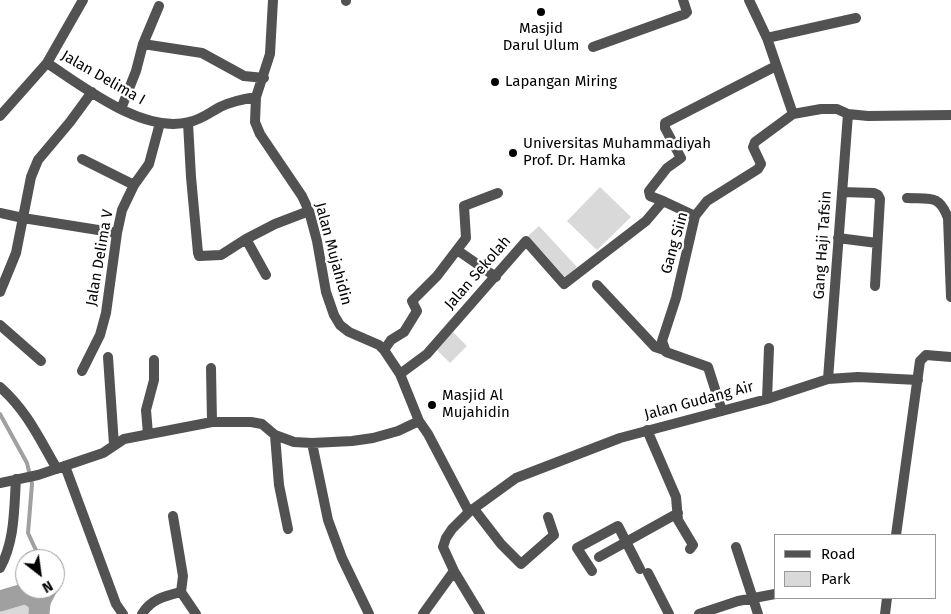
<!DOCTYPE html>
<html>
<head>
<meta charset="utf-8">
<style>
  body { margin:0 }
  #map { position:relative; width:951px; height:614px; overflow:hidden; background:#fff; font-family:"Fira Sans",sans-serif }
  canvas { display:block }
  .legend { position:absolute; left:774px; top:534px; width:162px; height:65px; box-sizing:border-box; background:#fff; border:1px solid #999; margin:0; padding:6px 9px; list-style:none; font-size:15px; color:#000 }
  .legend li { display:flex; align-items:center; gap:10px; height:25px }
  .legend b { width:25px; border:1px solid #999 }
  .north { position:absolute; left:15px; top:549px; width:50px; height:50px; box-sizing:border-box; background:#fff; border:1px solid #999; border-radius:50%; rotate:150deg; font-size:14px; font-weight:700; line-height:20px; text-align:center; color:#000 }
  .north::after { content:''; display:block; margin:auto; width:18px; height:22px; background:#000; clip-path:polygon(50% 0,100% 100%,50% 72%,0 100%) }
</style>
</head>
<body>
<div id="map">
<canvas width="951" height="614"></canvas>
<ul class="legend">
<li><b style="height:6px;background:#525252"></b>Road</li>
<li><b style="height:14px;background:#d9d9d9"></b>Park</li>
</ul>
<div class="north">N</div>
</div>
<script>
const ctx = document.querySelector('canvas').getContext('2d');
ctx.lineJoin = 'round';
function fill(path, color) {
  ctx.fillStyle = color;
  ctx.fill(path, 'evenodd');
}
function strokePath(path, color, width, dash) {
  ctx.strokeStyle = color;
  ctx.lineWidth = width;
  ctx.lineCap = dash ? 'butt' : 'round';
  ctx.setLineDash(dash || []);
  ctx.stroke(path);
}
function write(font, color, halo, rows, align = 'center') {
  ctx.font = font + ' "Fira Sans",sans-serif';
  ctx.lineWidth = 4.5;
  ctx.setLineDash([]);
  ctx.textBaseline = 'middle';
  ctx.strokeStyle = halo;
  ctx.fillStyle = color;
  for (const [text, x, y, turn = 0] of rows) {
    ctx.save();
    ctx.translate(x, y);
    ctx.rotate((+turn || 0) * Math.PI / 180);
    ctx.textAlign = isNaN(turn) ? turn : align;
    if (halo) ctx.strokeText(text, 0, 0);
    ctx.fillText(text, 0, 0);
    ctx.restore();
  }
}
fill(new Path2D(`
  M600,187L631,217L597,250L567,221Z
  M539,226L577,267L565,277L528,236Z
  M453,332L467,346L450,363L436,349Z
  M27,595L38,603L36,614H0V605Z`), '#d9d9d9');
strokePath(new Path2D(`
  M0,414L27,463L32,484L28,533L40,559
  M43,614L55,591V589`), '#a0a0a0', 4);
strokePath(new Path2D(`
  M0,601L27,593L40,603L39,614`), '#a0a0a0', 21);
strokePath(new Path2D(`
  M273,0L270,54L256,97L255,122L260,134L302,196L309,211L317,241L326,292L334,315L340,325L349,332L379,345L384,350L400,374L419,421L428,434L469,512
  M346,0V1
  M749,0L767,38L793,114
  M159,6L143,44L202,53L244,76L264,78
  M767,38L856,18
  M593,47L685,14L687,12L683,0
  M47,63C84,87 143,134 189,122C201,120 209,113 220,107C232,101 243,99 256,97
  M121,109L136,71L143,44
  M0,116L47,63L83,0
  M188,123L191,177L198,253L199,256L221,255L246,239L275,224L309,211
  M82,159L134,185
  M842,192L874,193L878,195L880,199L875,286
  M907,198C930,199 939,194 948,218L951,297
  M663,201L650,196L649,191L667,168L681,158L665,128V123L776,66
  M0,213L23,218L117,233
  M838,238L877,243
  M246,239L266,275
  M457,250L496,277
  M597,285L655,347L664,350
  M0,292L16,253L31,177L38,160L70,122L92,92
  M0,325L41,361
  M384,350L391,340L404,332L417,311L412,301L437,276L466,238L464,206L498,193
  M108,357L114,445
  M211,368L212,422
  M82,371L100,335L106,313L117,233L122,210L134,185L149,164L160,123
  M400,374L427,354L526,241L564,284L646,221L663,201L695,216
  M828,379L848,114
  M0,387C27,411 39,438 57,469
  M767,399L769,348
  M722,411L708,367L666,352L662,341L676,298L695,216L707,201L758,169L761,164L753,147L755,142L793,114L821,109H837L848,114L868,116L951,115
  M647,430L676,497L678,520L693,545L690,549
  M148,434L146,410L154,380V360
  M275,435L279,485L288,529
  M312,443L328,520L342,558L369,614
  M65,466L116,604L123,614
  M0,483L38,475L103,453L124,439L212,422H251L262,424L275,435L294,442L312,443L352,441L373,438L398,431L419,421
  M474,509L501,544L521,564L554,535L548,517
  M173,516L183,576L181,592
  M896,535L920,361L926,355L951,357
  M736,547L758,614
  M599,557L678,513
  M0,568C15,541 14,509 16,479
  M592,571L577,548L618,526L640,569
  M648,573L669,614
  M142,614C151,599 165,596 181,592L196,614
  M423,614L454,571
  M480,614L454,571L443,547L446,538L452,529L469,512L516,478L620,438L767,399L828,379L858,377L918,380
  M699,614L738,601L775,594
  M885,614L887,598`), '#525252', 10);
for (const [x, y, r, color] of [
  [541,12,5,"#000"],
  [495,82,5,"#000"],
  [513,153,5,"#000"],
  [432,405,5,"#000"]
]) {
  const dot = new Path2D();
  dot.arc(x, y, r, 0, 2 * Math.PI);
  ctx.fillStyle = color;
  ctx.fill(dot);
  strokePath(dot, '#fff', 2);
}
write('15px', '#000', '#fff', [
  ["Masjid",541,29,"center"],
  ["Darul Ulum",541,46,"center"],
  ["Lapangan Miring",505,82],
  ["Universitas Muhammadiyah",523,144],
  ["Prof. Dr. Hamka",523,161],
  ["Masjid Al",442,396],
  ["Mujahidin",442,413]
], 'left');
write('15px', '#000', '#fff', [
  ["Jalan Delima I",103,78,30],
  ["Gang Siin",675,243,-74],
  ["Gang Haji Tafsin",823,245,-86],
  ["Jalan Mujahidin",333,254,75],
  ["Jalan Delima V",100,258,-80],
  ["Jalan Sekolah",478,273,-49],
  ["Jalan Gudang Air",699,401,-15]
]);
</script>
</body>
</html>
